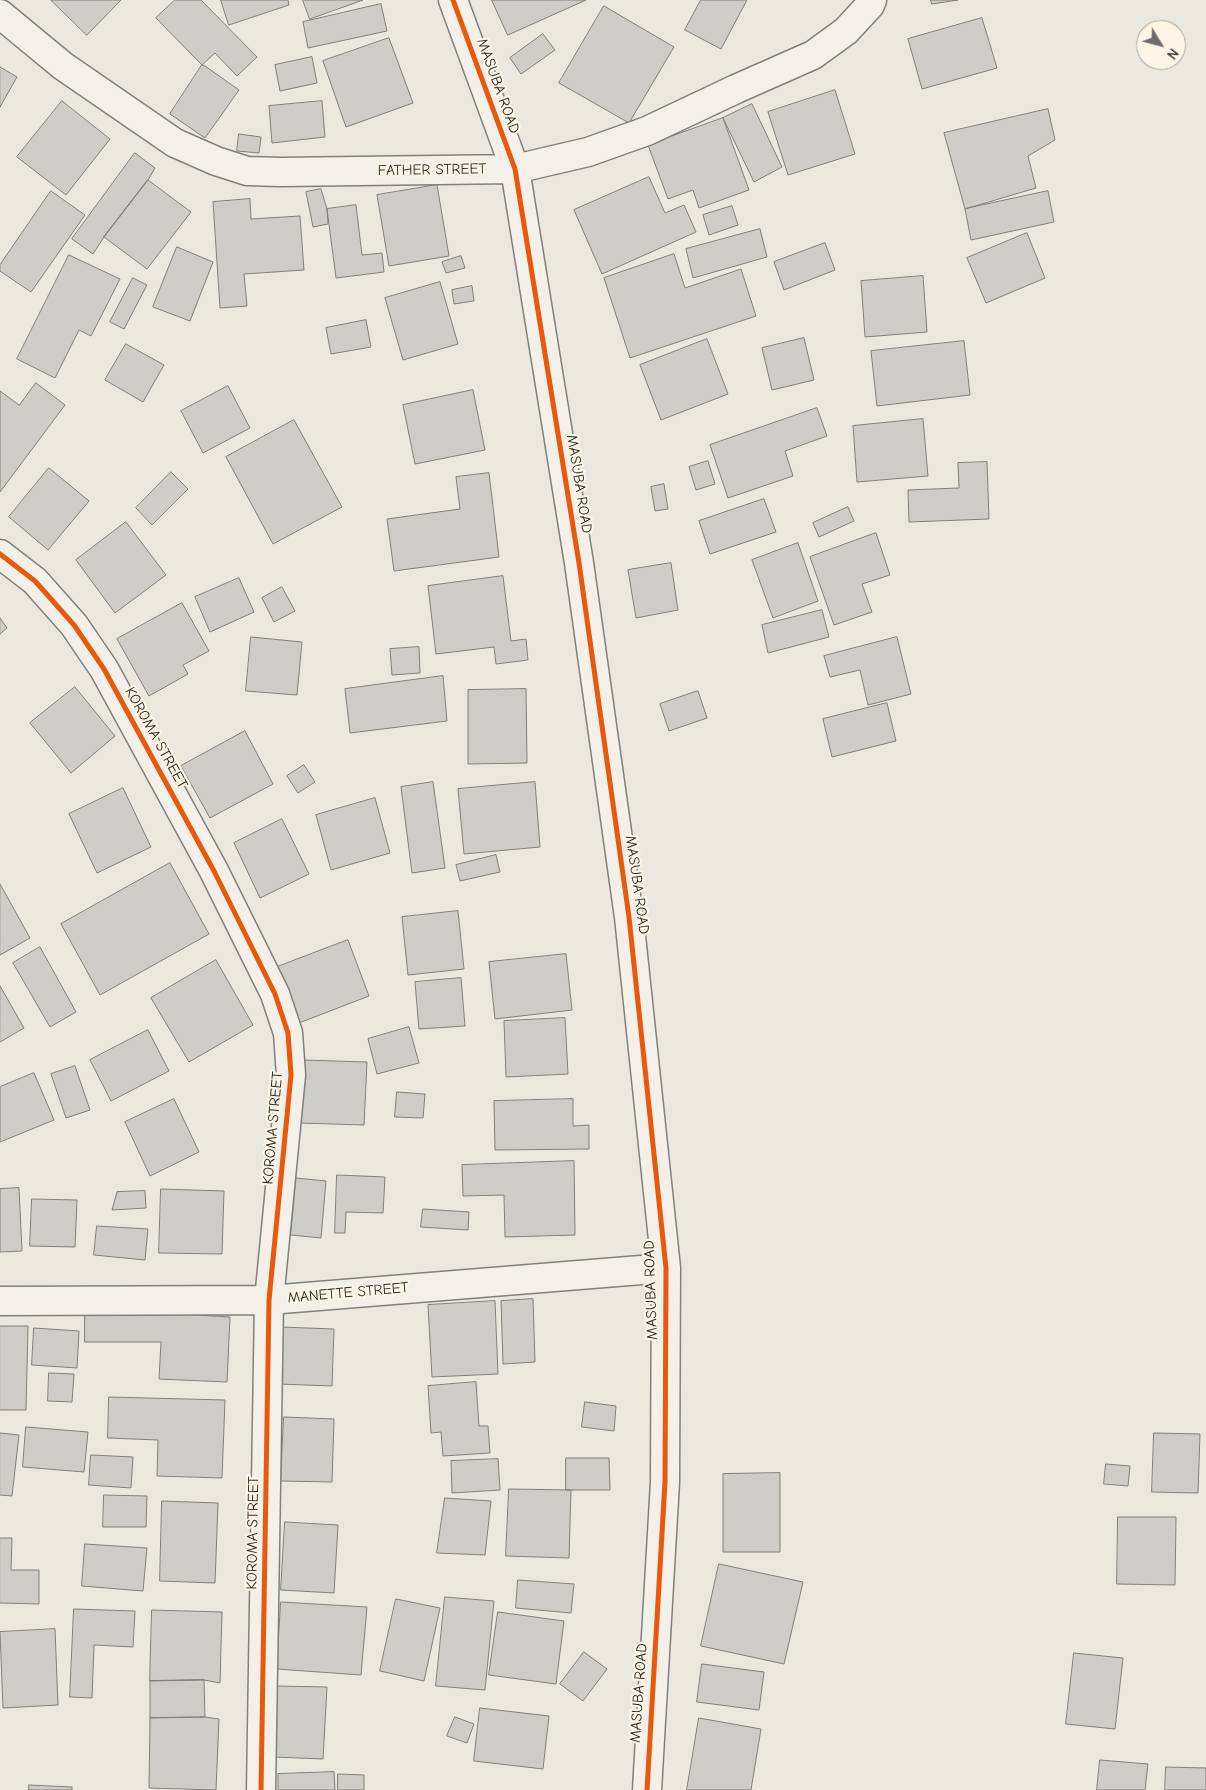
<!DOCTYPE html>
<html>
<head>
<meta charset="utf-8">
<style>
  body { margin:0 }
  #map { position:relative; width:1206px; height:1790px; overflow:hidden; background:#eae7df; font-family:"Comic Neue",sans-serif }
  canvas { display:block }
  .north { position:absolute; left:1136px; top:20px; width:50px; height:50px; box-sizing:border-box; background:#fcf5e5; border:1px solid #a8a49b; border-radius:50%; rotate:127deg; font-size:14px; font-weight:700; line-height:20px; text-align:center; color:#2b2b2b }
  .north::after { content:''; display:block; margin:auto; width:18px; height:22px; background:#6e6d6a; clip-path:polygon(50% 0,100% 100%,50% 72%,0 100%) }
</style>
</head>
<body>
<div id="map">
<canvas width="1206" height="1790"></canvas>
<div class="north">N</div>
</div>
<script>
const ctx = document.querySelector('canvas').getContext('2d');
ctx.lineJoin = 'round';
function fill(path, color) {
  ctx.fillStyle = color;
  ctx.fill(path, 'evenodd');
}
function strokePath(path, color, width, dash) {
  ctx.strokeStyle = color;
  ctx.lineWidth = width;
  ctx.lineCap = dash ? 'butt' : 'round';
  ctx.setLineDash(dash || []);
  ctx.stroke(path);
}
function write(font, color, halo, rows, align = 'center') {
  ctx.font = font + ' "Comic Neue",sans-serif';
  ctx.lineWidth = 4.5;
  ctx.setLineDash([]);
  ctx.textBaseline = 'middle';
  ctx.strokeStyle = halo;
  ctx.fillStyle = color;
  for (const [text, x, y, turn = 0] of rows) {
    ctx.save();
    ctx.translate(x, y);
    ctx.rotate((+turn || 0) * Math.PI / 180);
    ctx.textAlign = isNaN(turn) ? turn : align;
    if (halo) ctx.strokeText(text, 0, 0);
    ctx.fillText(text, 0, 0);
    ctx.restore();
  }
}
const building = new Path2D(`
  M51,0H121L87,35Z
  M175,0H201L257,57L237,76L215,53L202,65L156,18Z
  M221,0H288L289,5L229,25Z
  M303,0H363L310,19Z
  M492,0H586L508,35Z
  M701,0H747L721,49L685,30Z
  M931,0H958L932,4Z
  M381,4L387,31L308,48L303,22Z
  M604,6L674,47L629,123L559,83Z
  M982,18L997,68L922,89L908,39Z
  M543,34L555,50L521,74L510,58Z
  M389,38L413,103L346,127L323,61Z
  M312,57L317,83L280,91L275,65Z
  M202,65L205,66L239,90L205,138L170,114Z
  M0,67L17,77L0,107Z
  M835,90L855,154L788,175L768,112Z
  M62,101L110,139L66,195L17,157Z
  M322,101L325,137L272,143L269,106Z
  M752,104L782,167L754,182L723,118Z
  M1048,109L1055,140L1028,156L1036,188L965,209L944,133Z
  M723,118L749,190L699,208L693,190L668,199L648,145Z
  M239,134L261,137L259,153L237,151Z
  M135,153L155,168L148,180L104,237L93,254L72,239Z
  M649,177L665,213L684,205L696,232L602,274L574,210Z
  M148,180L191,212L147,269L104,237Z
  M437,185L449,256L389,266L377,195Z
  M321,189L327,209L328,224L313,227L306,192Z
  M51,191L85,215L31,292L0,271V265Z
  M1048,191L1054,222L971,240L965,209Z
  M250,199L251,219L300,216L304,270L244,274L247,306L220,308L213,202Z
  M356,205L362,255L382,253L384,272L336,278L327,209Z
  M732,206L738,225L709,235L703,215Z
  M760,229L767,257L693,278L686,249Z
  M1027,233L1045,278L986,303L967,258Z
  M825,243L835,270L784,290L774,262Z
  M177,247L213,262L190,321L153,307Z
  M674,254L685,288L741,269L756,316L630,358L604,278Z
  M69,255L120,279L91,336L79,330L55,378L17,359Z
  M461,256L465,268L446,273L442,262Z
  M923,276L927,332L865,337L861,281Z
  M133,278L147,285L124,329L110,322Z
  M440,282L458,344L403,360L385,298Z
  M472,286L474,301L454,304L452,290Z
  M366,320L371,347L331,354L326,328Z
  M804,338L814,380L772,390L762,348Z
  M707,339L728,394L661,420L640,365Z
  M964,341L970,395L877,406L871,351Z
  M126,344L164,365L143,402L105,380Z
  M36,383L65,405L0,492V391L19,405Z
  M228,386L250,428L203,453L181,411Z
  M473,390L485,450L415,464L403,405Z
  M817,408L827,436L785,451L793,476L728,498L710,445Z
  M923,419L928,476L857,482L853,426Z
  M294,420L342,507L273,544L226,457Z
  M708,461L715,484L696,490L689,467Z
  M987,462L989,519L909,522L908,490L959,488L958,463Z
  M49,468L89,501L48,550L9,517Z
  M171,472L188,489L152,525L136,508Z
  M489,473L499,557L394,571L387,519L460,509L456,477Z
  M664,484L668,509L655,511L651,487Z
  M764,499L776,532L710,554L699,521Z
  M848,507L854,521L819,537L813,523Z
  M126,522L166,575L115,613L76,560Z
  M876,533L890,575L862,584L872,612L834,625L810,557Z
  M798,543L818,601L773,618L752,560Z
  M671,563L678,610L636,618L628,570Z
  M503,576L511,641L526,639L528,660L496,664L494,647L436,654L428,586Z
  M239,578L254,612L210,632L195,597Z
  M282,587L295,611L274,622L262,598Z
  M182,603L209,651L183,665L188,674L149,696L117,639Z
  M822,610L829,637L768,653L762,625Z
  M0,618L7,628L0,634Z
  M251,637L302,642L297,695L246,691Z
  M897,637L911,694L868,705L860,670L830,677L824,656Z
  M419,647L420,673L392,675L390,649Z
  M443,676L447,721L350,733L345,689Z
  M75,687L115,736L71,773L30,723Z
  M526,689L527,763L468,764V690Z
  M698,691L707,718L669,731L660,704Z
  M887,703L896,741L832,757L823,719Z
  M245,731L273,784L210,818L181,766Z
  M304,765L315,782L298,793L287,776Z
  M433,782L445,868L412,873L401,787Z
  M535,782L540,847L464,854L458,789Z
  M123,788L151,847L97,873L69,814Z
  M375,798L390,853L331,870L316,815Z
  M282,819L309,874L260,898L234,843Z
  M496,855L500,872L460,881L456,865Z
  M170,863L209,934L100,995L61,924Z
  M0,884L30,938L0,955Z
  M458,911L464,969L408,975L402,917Z
  M348,940L369,996L299,1023L277,967Z
  M40,947L76,1012L50,1027L13,963Z
  M566,954L572,1010L495,1019L489,962Z
  M216,960L253,1025L189,1062L151,998Z
  M461,978L465,1026L419,1029L415,982Z
  M0,986L24,1028L0,1042Z
  M565,1018L568,1074L506,1077L504,1021Z
  M409,1027L419,1063L377,1074L368,1039Z
  M148,1030L169,1071L111,1101L90,1060Z
  M302,1060L367,1062L364,1125L299,1123Z
  M75,1066L90,1110L66,1118L51,1074Z
  M34,1073L54,1120L0,1142V1087Z
  M397,1092L425,1094L423,1118L395,1117Z
  M174,1099L199,1152L150,1176L125,1122Z
  M573,1099V1126L589,1125V1149L495,1150L494,1101Z
  M574,1161L575,1235L505,1237L504,1195L463,1196L462,1165Z
  M337,1175L385,1177L383,1213L346,1212L345,1233H335Z
  M296,1178L326,1181L321,1238L291,1235Z
  M19,1188L22,1251L0,1252V1189Z
  M161,1189L224,1191L222,1254L159,1253Z
  M145,1191L146,1208L112,1210L117,1192Z
  M32,1199L77,1200L75,1247L30,1246Z
  M423,1209L469,1212L468,1230L421,1227Z
  M97,1226L148,1229L145,1260L94,1255Z
  M533,1299L535,1362L503,1364L501,1301Z
  M495,1301L498,1374L432,1377L428,1305Z
  M85,1313H163L230,1317L227,1382L159,1379L161,1342H85Z
  M0,1326H28L26,1410H0Z
  M281,1327L334,1329L332,1386L278,1384Z
  M34,1328L79,1331L77,1368L32,1365Z
  M49,1373L74,1374L72,1402L48,1401Z
  M476,1382L479,1426H488L490,1453L443,1456L441,1432L431,1433L428,1386Z
  M109,1397L225,1400L222,1478L157,1476L158,1440L108,1438Z
  M585,1402L616,1406L614,1431L582,1427Z
  M284,1417L334,1419L332,1482L281,1481Z
  M26,1427L88,1432L84,1472L23,1467Z
  M0,1433L19,1435L12,1496L0,1495Z
  M1154,1433L1200,1434L1198,1493L1152,1492Z
  M91,1455L133,1457L131,1488L89,1485Z
  M566,1458H609L610,1490H566Z
  M498,1459L500,1490L452,1493L451,1461Z
  M1106,1464L1130,1466L1128,1486L1104,1484Z
  M780,1473V1552H723V1474Z
  M509,1489L571,1490L569,1558L506,1556Z
  M104,1495L147,1496L146,1527H103Z
  M445,1498L491,1501L485,1555L437,1553Z
  M162,1501L218,1503L215,1583L160,1581Z
  M1118,1517H1176L1175,1585L1117,1584Z
  M285,1522L338,1525L334,1593L281,1590Z
  M0,1538H12L11,1570H39V1604L0,1603Z
  M85,1544L147,1548L143,1591L82,1586Z
  M719,1564L803,1582L784,1664L701,1646Z
  M518,1580L574,1584L571,1613L516,1608Z
  M445,1597L494,1601L485,1690L436,1686Z
  M396,1599L440,1608L424,1681L380,1671Z
  M281,1602L367,1607L361,1675L277,1669Z
  M74,1609L135,1611L133,1647L94,1645L92,1698L70,1697Z
  M152,1610L222,1612L220,1683L204,1680L150,1681Z
  M498,1612L564,1621L556,1684L489,1675Z
  M55,1629L58,1705L3,1708L0,1632Z
  M584,1652L607,1669L583,1701L560,1684Z
  M1074,1653L1123,1658L1115,1729L1066,1724Z
  M702,1664L764,1672L759,1710L697,1702Z
  M204,1680L205,1717L150,1718V1681Z
  M277,1686L327,1687L323,1759L274,1757Z
  M480,1708L549,1716L543,1769L474,1761Z
  M205,1717L219,1719L216,1790L149,1788L150,1718Z
  M455,1717L474,1724L467,1743L447,1736Z
  M699,1718L761,1729L751,1790H687Z
  M1100,1760L1148,1764L1145,1790H1097Z
  M1166,1767L1206,1768V1790H1165Z
  M334,1772L335,1790H278V1774Z
  M338,1774L364,1775V1790H338Z
  M29,1785L72,1787V1790H29Z`);
fill(building, '#ceccc6');
strokePath(building, '#81807c', 1);
const minor = new Path2D(`
  M453,0L515,169L579,563L629,917L666,1268L665,1482L647,1790
  M0,14L63,66L175,143L216,161L247,171L280,172L515,169L588,152L647,131L736,89L813,55L846,31L870,5L872,0
  M0,554L35,581L74,625L104,669L214,871L275,994L288,1033L291,1075L269,1300L261,1790
  M0,1301L269,1300L666,1268`);
strokePath(minor, '#81807c', 31);
strokePath(minor, '#f3f0ea', 28);
strokePath(new Path2D(`
  M453,0L515,169L579,563L629,917L666,1268L665,1482L647,1790
  M0,554L35,581L74,625L104,669L214,871L275,994L288,1033L291,1075L269,1300L261,1790`), '#e8590c', 5);
write('15px', '#2b2b2b', '#fcf5e5', [
  ["MASUBA ROAD",498,86,70],
  ["FATHER STREET",432,170,-1],
  ["MASUBA ROAD",579,484,81],
  ["KOROMA STREET",156,738,61],
  ["MASUBA ROAD",637,885,82],
  ["KOROMA STREET",273,1128,-85],
  ["MASUBA ROAD",651,1290,-92],
  ["MANETTE STREET",348,1293,-5],
  ["KOROMA STREET",253,1533,-89],
  ["MASUBA ROAD",639,1693,-86]
]);
</script>
</body>
</html>
